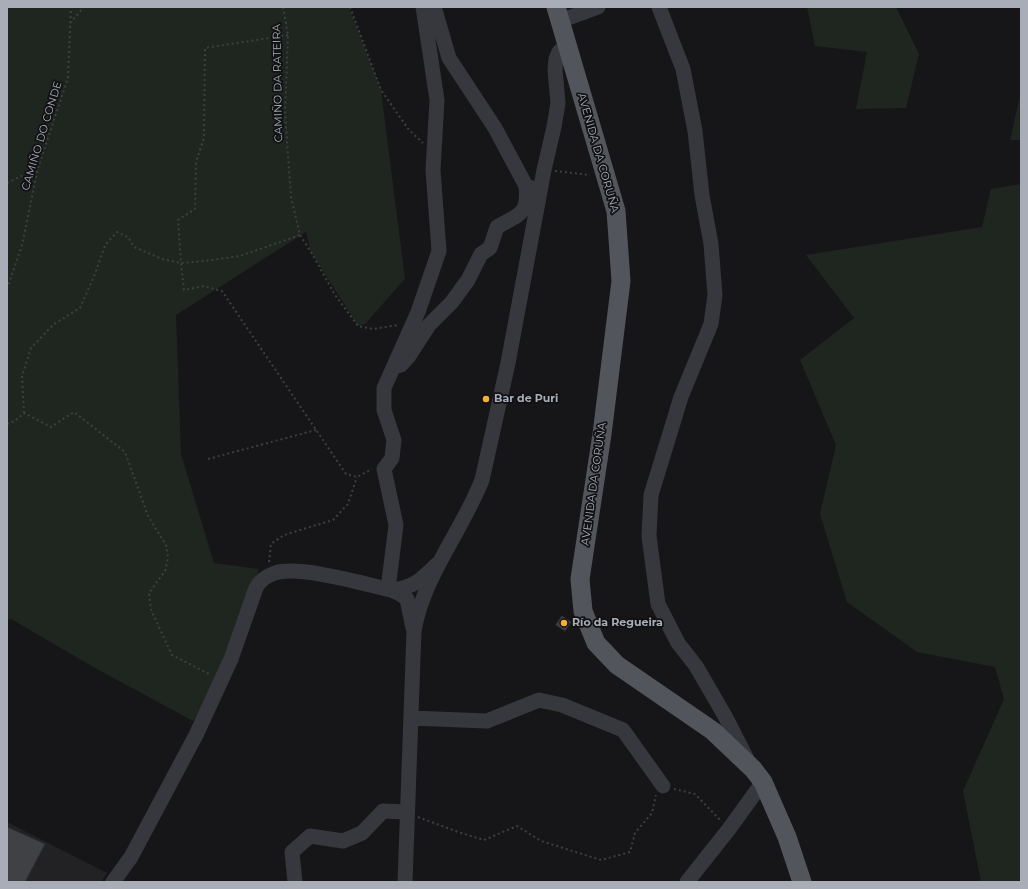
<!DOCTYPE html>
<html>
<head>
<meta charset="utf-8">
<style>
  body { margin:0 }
  #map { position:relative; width:1028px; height:889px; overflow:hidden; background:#161618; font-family:Montserrat,sans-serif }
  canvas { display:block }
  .frame { position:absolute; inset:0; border:8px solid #a8adb8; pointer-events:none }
</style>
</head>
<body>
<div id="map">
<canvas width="1028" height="889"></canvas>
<div class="frame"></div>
</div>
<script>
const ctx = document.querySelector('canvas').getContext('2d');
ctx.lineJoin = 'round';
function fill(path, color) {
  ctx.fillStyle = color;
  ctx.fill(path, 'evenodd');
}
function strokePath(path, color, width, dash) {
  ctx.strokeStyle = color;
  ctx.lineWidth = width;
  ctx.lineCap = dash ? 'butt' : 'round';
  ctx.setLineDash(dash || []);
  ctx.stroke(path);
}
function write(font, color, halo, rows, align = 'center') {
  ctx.font = font + ' Montserrat,sans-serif';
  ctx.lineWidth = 3.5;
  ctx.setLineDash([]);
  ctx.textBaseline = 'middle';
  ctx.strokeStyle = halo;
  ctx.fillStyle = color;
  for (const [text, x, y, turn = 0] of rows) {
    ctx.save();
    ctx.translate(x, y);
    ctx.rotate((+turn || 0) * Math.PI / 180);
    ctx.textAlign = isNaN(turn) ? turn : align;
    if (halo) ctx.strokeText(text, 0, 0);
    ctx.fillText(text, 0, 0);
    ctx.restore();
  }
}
fill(new Path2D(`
  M7,822L107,873L101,882H7Z`), '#222225');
fill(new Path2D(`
  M7,7H349L381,90L405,279L365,324L358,326L311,252L306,232L176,315L181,454L214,563L259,569L221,680L193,721L95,668L11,619L7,620Z
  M807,7H896L919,54L906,108L856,109L867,52L815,46Z
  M1021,92V140H1010Z
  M1021,184V882H981L963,791L1004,699L995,667L917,652L847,602L820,514L836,445L800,360L854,318L806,255L982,227L991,189Z`), '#1e261f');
const building = new Path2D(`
  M562,616L571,622L565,631L556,625Z
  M7,827L45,844L25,882H7Z`);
fill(building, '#404145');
strokePath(building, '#303034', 1);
strokePath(new Path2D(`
  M283,7L288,35L285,113L291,197L300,235L311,252L335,295L358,326L373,329L398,325
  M350,7L381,90L409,130L423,143
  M1021,7V8
  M70,23L84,7
  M288,35L205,48L204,138L196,162L195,209L178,220L181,263L184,290L204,286L222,291L346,474L357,477L372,469
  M555,171L590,175
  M7,183L38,168
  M7,289L22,245L38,168L68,78L71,7
  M24,413L22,376L31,348L54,324L80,308L95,274L105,245L117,232L128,237L134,247L162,259L181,263L204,261L240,256L300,235
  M7,424L15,421L24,413L51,427L74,412L125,452L148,516L166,545L168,558L165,571L149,593L151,610L172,655L211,675
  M208,459L316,430
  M269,562L271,544L284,535L333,520L348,504L357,477
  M674,789L695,794L721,821
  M418,817L458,832L484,840L517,826L541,841L601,860L630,852L635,833L652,813L656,795`), '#3d3f44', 2, [2, 3]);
strokePath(new Path2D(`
  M425,7L435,10L449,58L495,128L526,186L535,189
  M659,7L683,69L695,131L702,195L711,244L715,295L711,324L681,397L651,495L649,536L658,604L678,643L696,666L725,716L747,759
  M560,21L598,7
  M395,366L401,365L409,356L429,325L452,302L468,280L481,254L490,248L497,227C519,214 529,215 526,186
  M388,589L396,525L384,469L392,458L394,440L384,410V388L418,312L439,251L433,170L437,100L423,7
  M391,590C413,588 421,580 436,565
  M411,718L487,721L539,700L562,705L623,730L663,786
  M113,882L131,857L196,735L231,659L256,588C260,580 266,576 275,573C299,565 365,584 391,590L400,594L407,599L413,628
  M295,882L292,852L310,836L343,841L362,833L383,811L407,812
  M405,882L414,631C423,577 462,531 482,480L508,363L544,170L554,127L558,103L555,70L556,59L559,52L567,45
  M687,882L729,829L763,782`), '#37383d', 15);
strokePath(new Path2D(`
  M556,7L616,211L621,281L602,434L580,579L583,611L596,643L617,665L713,731L753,769L763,782L787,837L802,882`), '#53555c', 19);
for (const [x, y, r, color] of [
  [486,399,4,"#f2b134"],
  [564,623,4,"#f2b134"]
]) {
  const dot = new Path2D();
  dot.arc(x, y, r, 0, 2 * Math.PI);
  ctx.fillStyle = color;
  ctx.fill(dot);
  strokePath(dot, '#111113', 1.5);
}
write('11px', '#a8adb8', '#111113', [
  ["CAMIÑO DA RATEIRA",278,83,-91],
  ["CAMIÑO DO CONDE",42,136,-73],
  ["AVENIDA DA CORUÑA",598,153,74],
  ["AVENIDA DA CORUÑA",594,484,-82]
]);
write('bold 11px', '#a8adb8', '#111113', [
  ["Bar de Puri",494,399],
  ["Río da Regueira",572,623]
], 'left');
</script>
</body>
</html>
